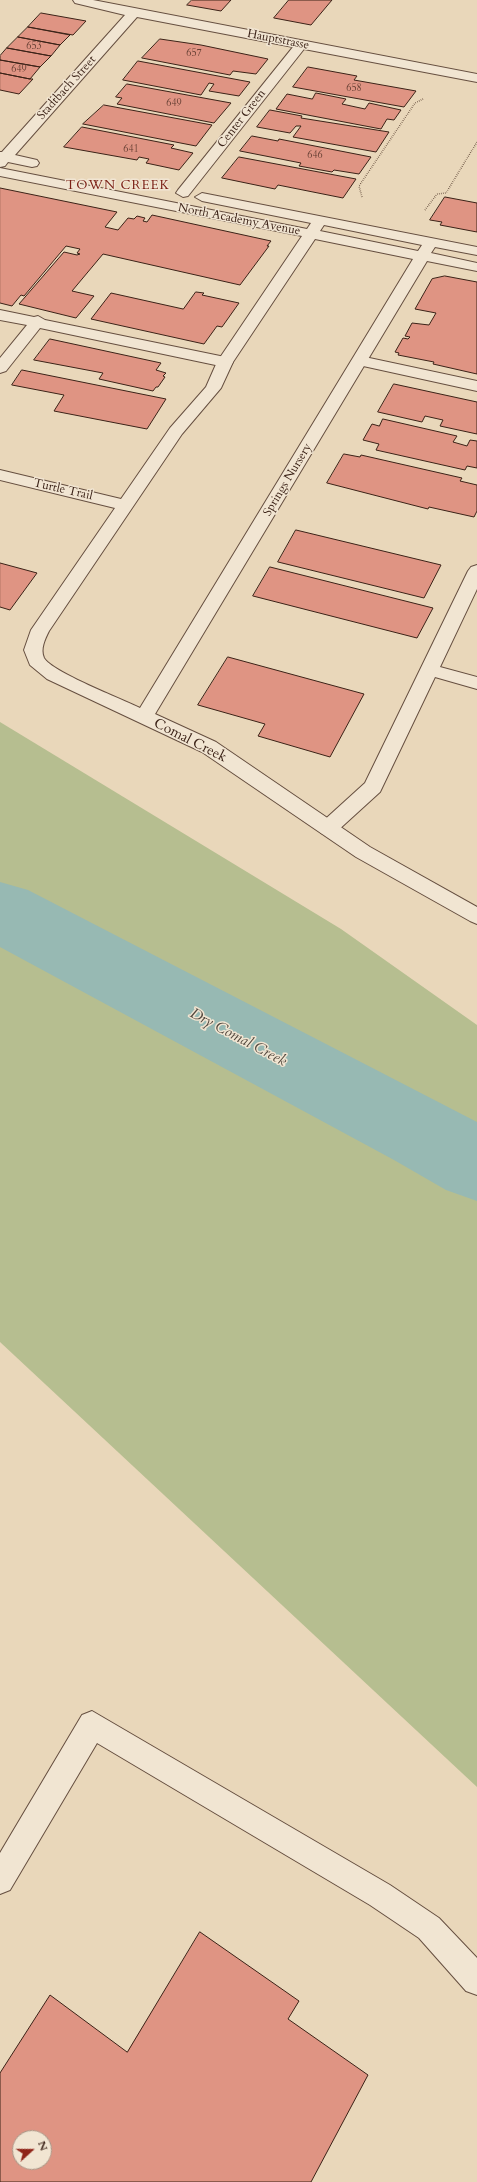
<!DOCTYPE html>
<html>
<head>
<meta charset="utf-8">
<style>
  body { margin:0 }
  #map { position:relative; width:477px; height:2182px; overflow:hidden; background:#e9d7ba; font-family:Cardo,serif }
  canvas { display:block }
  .north { position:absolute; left:12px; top:2130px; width:40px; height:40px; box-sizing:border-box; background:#f1e5d2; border:1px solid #a89787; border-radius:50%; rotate:69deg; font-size:11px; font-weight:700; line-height:16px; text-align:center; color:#3b2217 }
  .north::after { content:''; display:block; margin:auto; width:14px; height:18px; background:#8f2418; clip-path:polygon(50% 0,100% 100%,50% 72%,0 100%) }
</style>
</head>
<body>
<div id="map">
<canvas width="477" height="2182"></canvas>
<div class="north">N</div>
</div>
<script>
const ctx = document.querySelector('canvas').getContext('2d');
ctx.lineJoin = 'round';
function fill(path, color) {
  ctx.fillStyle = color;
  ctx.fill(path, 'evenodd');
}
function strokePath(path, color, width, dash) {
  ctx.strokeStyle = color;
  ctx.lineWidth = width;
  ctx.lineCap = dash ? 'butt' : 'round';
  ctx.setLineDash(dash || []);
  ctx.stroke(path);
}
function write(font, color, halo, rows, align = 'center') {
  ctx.font = font + ' Cardo,serif';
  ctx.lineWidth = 3;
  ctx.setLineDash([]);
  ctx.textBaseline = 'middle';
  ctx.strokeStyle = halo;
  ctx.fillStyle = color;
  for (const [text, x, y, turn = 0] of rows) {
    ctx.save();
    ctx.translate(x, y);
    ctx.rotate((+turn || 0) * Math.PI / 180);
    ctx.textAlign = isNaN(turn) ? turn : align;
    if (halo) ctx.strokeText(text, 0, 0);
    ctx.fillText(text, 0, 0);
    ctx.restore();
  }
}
fill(new Path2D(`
  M0,722L341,929L477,1025V1787L0,1342Z`), '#b6be90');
fill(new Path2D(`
  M0,882L28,890L477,1122V1201L446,1190L394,1160L0,947Z`), '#97b9b3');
const building = new Path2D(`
  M192,0H231L221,11L187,5Z
  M289,0H332L311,25L274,18Z
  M41,13L86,21L73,35L28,27Z
  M28,27L70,35L60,45L18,37Z
  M18,37L60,45L51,56L7,48Z
  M160,39L201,45L268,59L256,74L233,71L230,75L142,58Z
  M7,48L51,56L40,67L0,60V56Z
  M0,60L40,67L30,79L0,73Z
  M138,61L250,82L239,96L209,91L214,84L209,83L201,95L123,80Z
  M308,67L357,76L354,80L416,91L404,107L293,87Z
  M0,73L30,79H33L19,94L0,90Z
  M127,84L231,103L214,123L117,104L122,98L116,97Z
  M316,93L346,99L342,104L365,109L369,103L401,110L394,120L387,119L381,129L276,109L287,94L312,99Z
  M104,105L212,125L196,146L83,124Z
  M270,110L302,116L301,118L389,132L376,152L293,137L301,126H296L290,133L257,127Z
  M82,127L174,145L171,148L193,153L179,170L146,163L149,159L139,157L137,160L64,147Z
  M252,136L278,141L279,139L371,157L359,174L334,170L332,172L299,166L301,163L240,151Z
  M239,157L356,179L343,198L278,185L275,189L222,178Z
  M0,188L117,212L105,227L118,230L128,218L134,219L137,216L145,218L143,221L147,222L152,215L271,241L267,246H269L240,285L103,254L72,291L94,296L76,318L19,304L64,252L77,255L80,254L77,253L80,249L66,246L24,296L21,295L12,306L0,303Z
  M445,197L477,203V232L440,225L442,222L430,220Z
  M445,276L477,282V374L433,364L434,362L398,355L399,353L395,352L403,338L408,339L410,337L405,336L412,323L429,325L436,313L415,309L432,279Z
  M196,292L204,293L202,295L239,303L222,327L217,326L204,344L91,319L111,293L183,309Z
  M50,339L161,363L156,370L166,373L163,376L165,377L158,387H156L153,391L99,379L103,373L34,360Z
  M22,370L166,399L147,429L54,411L64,395L12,385Z
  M394,384L477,402V434L440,426L443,420L425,416L422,422L378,412Z
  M383,419L457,436L453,442L467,446L470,440L477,441V468L467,466L465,470L376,450L379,444L363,440L372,424L379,426Z
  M344,454L360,457L361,455L462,478L460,481L477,485V511L474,517L429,507L428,509L327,483Z
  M296,530L441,565L424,598L278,562Z
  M0,563L37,573L10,610L0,607Z
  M270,567L433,608L417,638L253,596Z
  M228,657L364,694L330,757L258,736L265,724L198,705Z
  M200,1932L299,2001L288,2019L368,2075L311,2182H0V2073L50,1995L127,2052ZM20,2138H44V2162H20Z`);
fill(building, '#df9483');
strokePath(building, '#3b2217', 1);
const lane = new Path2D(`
  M0,310L34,317L38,316L45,320L225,357L231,359L233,362L231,365L225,367L40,328L6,371L0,373V358L27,325L0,320Z
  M360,356L477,381V391L354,364L352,361L354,358Z
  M477,565V589L440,667L477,677V689L435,677L380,792L335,833L328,835L321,833L318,828L321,823L365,783L468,571L471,567Z
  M92,1711L390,1885L439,1918L477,1958V1995L466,1991L419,1938L370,1905L97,1743L10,1890L0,1894V1853L82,1715Z`);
const street = new Path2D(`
  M73,0H93L477,74V82L304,49L188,196L183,197L176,193L178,190L293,47L137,17L15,155L37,160L39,163L37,166L32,167L8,162L5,166L0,167V152H2L125,15L75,3Z
  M0,168L307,229L311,223L202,201L195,197L202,193L477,247V255L435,247L431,253L477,263V271L427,261L155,714L216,742L370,847L477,907V924L470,921L356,857L202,752L47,679L30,665L24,650L31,630L115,508L0,480V470L121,499L170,428L206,387L217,362L302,236L0,176ZM324,225L422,245L418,251L320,231ZM315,239L413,259L140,708C122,699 52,672 44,658C40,649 45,639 49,631L182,434L221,388L233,362Z`);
strokePath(lane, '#664f40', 2);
strokePath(street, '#664f40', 2);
strokePath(new Path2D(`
  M362,197L359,186L415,103L423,99
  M425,210L437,194L446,193L477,142`), '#3b2217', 1.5, [0.5, 1.5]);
fill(lane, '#f1e5d2');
fill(street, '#f1e5d2');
write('10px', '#643e32', null, [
  ["653",34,47],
  ["657",194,54],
  ["649",19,70],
  ["658",354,89],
  ["649",174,104],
  ["641",131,150],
  ["646",315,156]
]);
write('12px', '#3b2217', '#f1e5d2', [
  ["Hauptstrasse",278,40,11],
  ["Stadtbach Street",67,88,-48],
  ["Center Green",242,119,-52],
  ["North Academy Avenue",239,220,11],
  ["Springs Nursery",288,480,-59],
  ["Turtle Trail",63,490,13]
]);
ctx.letterSpacing = '1px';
write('13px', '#7a1f14', '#f1e5d2', [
  ["TOWN CREEK",118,186]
]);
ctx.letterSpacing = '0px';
write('14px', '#3b2217', '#f1e5d2', [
  ["Comal Creek",190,741,27]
]);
write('italic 15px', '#52483e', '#f1e5d2', [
  ["Dry Comal Creek",238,1038,28]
]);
</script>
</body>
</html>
